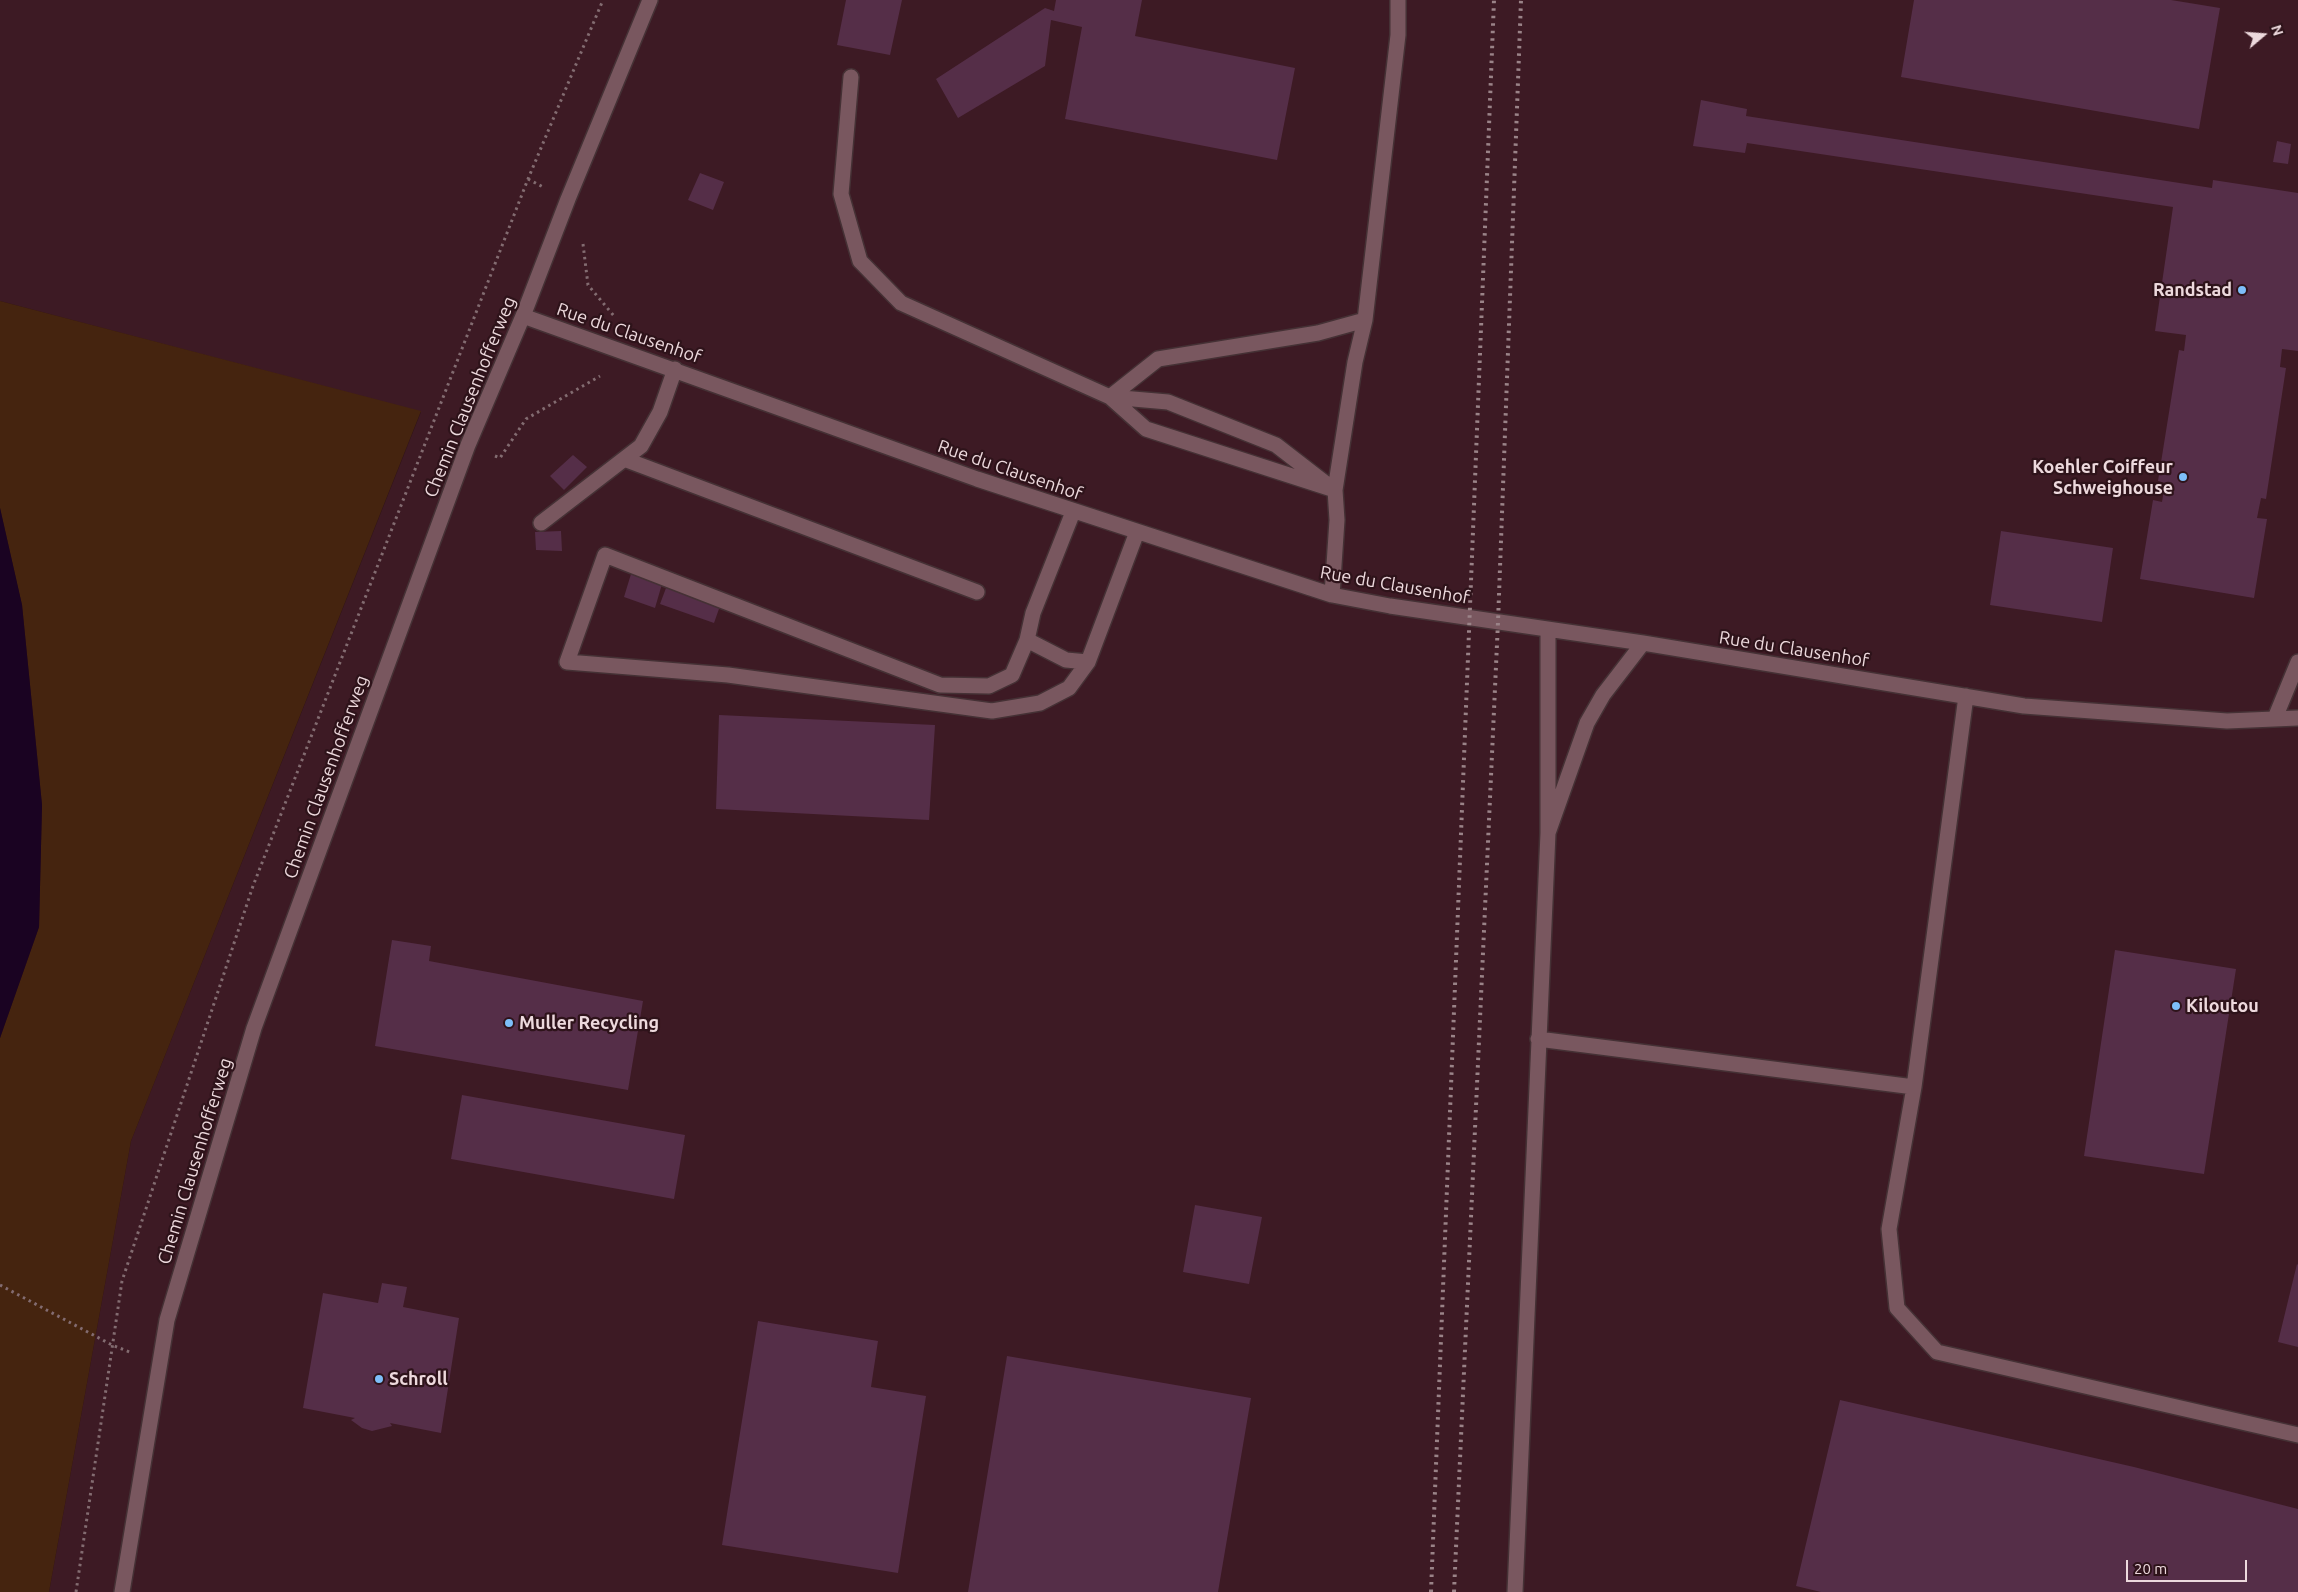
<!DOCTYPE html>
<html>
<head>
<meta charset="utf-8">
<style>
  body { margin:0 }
  #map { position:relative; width:2298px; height:1592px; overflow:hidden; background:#2e131a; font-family:Ubuntu,sans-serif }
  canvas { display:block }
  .north { position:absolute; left:2238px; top:10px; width:50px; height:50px; -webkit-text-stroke:4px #2e131a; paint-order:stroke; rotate:72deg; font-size:14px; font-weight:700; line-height:20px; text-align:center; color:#edd9dd }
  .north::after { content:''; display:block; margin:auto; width:18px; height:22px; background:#edd9dd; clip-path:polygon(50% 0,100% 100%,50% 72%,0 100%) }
  .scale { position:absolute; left:2126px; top:1560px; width:121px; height:22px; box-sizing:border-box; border:2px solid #edd9dd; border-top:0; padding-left:6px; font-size:15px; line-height:18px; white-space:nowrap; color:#edd9dd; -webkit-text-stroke:4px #2e131a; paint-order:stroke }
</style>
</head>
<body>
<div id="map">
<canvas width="2298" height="1592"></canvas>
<div class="north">N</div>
<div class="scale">20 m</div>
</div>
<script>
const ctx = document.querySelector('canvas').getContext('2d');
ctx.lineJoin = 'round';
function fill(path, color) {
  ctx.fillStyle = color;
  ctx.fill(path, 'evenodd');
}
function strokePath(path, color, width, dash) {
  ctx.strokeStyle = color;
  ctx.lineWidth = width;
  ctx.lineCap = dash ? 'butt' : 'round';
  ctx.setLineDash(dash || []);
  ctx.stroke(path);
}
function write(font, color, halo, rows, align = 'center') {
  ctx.font = font + ' Ubuntu,sans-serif';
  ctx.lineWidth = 4.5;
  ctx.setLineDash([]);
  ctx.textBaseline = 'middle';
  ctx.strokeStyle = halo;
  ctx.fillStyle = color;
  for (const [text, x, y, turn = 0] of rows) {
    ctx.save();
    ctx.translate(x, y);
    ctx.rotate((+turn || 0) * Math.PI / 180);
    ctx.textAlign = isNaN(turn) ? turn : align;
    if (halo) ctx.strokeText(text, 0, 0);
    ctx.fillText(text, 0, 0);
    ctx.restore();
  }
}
fill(new Path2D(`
  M0,0H2298V1592H49L131,1141L421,412L0,301Z`), '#3d1a24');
fill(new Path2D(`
  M0,301L421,411L131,1141L49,1592H0V1038L39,927L42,805L22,605L0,508Z`), '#45240f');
fill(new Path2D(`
  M0,508L22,605L42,805L39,927L0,1038Z`), '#1a0322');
fill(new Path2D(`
  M846,0H902L890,55L837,45Z
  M1056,0H1142L1135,36L1295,68L1277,160L1065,119L1082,27L1051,20L1045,66L958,118L936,79L1045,8L1054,11Z
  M1914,0H2171L2220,8L2199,129L1901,77Z
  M1701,100L1747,109L1746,116L2212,188L2213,180L2298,193V351L2282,349L2280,367L2286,368L2266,499L2261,498L2257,518L2267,519L2254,598L2140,579L2153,500L2162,502L2165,483L2158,481L2179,350L2184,351L2186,335L2155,331L2173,207L1747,143L1745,153L1693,146Z
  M2277,141L2291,144L2288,164L2273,162Z
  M700,173L724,182L713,210L688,200Z
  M573,455L587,467L564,490L550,476Z
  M561,531L562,551L536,550L535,532Z
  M2001,531L2113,548L2102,622L1990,605Z
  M631,574L662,584L655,608L624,597Z
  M666,588L720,606L714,623L660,604Z
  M719,715L935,725L929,820L716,809Z
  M392,940L431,946L429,961L643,1001L628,1090L375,1046Z
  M2115,950L2236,969L2204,1174L2084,1156Z
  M462,1095L685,1135L674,1199L451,1159Z
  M1195,1205L1262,1217L1249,1284L1183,1272Z
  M2297,1264L2298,1265V1347L2278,1342Z
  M382,1283L407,1287L403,1307L459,1318L441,1433L390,1423L392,1426L372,1431L362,1428L351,1420L355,1418L303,1408L323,1293L378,1303Z
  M758,1321L878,1341L871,1387L926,1396L898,1573L722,1545Z
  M1007,1356L1251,1398L1218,1592H968Z
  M1840,1400L2134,1467L2298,1509V1592H1821L1796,1586Z`), '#552e48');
const minor = new Path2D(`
  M851,77L841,194L860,261L901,303L1110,397L1146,429L1335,490
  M523,316L977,479L1332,595L1390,606L1643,643L2024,706L2227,721L2298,718
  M1110,397L1158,359L1318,333L1365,320
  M1110,397L1168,402L1276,445L1329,486
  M624,459L977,592
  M1073,512L1033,613L1027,640L1066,660L1088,662
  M541,523L641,446L660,412L675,369
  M1332,595L1337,520L1335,490L1355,362L1365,320L1398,35V0
  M1548,629V833L1587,723L1603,695L1643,643
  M1027,640L1012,675L989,686L940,685L605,555L567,662L728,675L992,711L1040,703L1069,688L1088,662L1137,532
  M1966,696L1914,1087L1889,1229L1897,1308L1937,1352L2298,1435
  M2275,718L2298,662
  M1538,1039L1914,1087
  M122,1592L167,1320L254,1028L468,445L523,316L568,199L650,0
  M1515,1592L1548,833`);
strokePath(minor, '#453135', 18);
strokePath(new Path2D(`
  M528,179L543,187
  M583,244L588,285L614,316
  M495,456L500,458L526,419L600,376
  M0,1285L112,1345L132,1353
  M76,1592L122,1281L253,886L528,179L603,0`), '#836c71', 3, [2.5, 4]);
strokePath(minor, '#79575f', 15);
strokePath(new Path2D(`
  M1431,1592L1494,0
  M1454,1592L1498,622L1521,0`), '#9a8388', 4, [2.5, 5]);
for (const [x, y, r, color] of [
  [2242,290,5,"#7dbef9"],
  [2183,477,5,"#7dbef9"],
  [2176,1006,5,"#7dbef9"],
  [509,1023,5,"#7dbef9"],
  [379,1379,5,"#7dbef9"]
]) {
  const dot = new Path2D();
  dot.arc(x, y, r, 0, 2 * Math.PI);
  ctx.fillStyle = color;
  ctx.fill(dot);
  strokePath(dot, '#2e131a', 2);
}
write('bold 18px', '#edd9dd', '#2e131a', [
  ["Randstad",2232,290,"right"],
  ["Koehler Coiffeur",2173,467,"right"],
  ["Schweighouse",2173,488,"right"],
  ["Kiloutou",2186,1006],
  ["Muller Recycling",519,1023],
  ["Schroll",389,1379]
], 'left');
write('18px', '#edd9dd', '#2e131a', [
  ["Rue du Clausenhof",629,333,19],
  ["Chemin Clausenhofferweg",470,397,-68],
  ["Rue du Clausenhof",1010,470,19],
  ["Rue du Clausenhof",1395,585,10],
  ["Rue du Clausenhof",1794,649,9],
  ["Chemin Clausenhofferweg",326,777,-70],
  ["Chemin Clausenhofferweg",195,1161,-73]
]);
</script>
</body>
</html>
